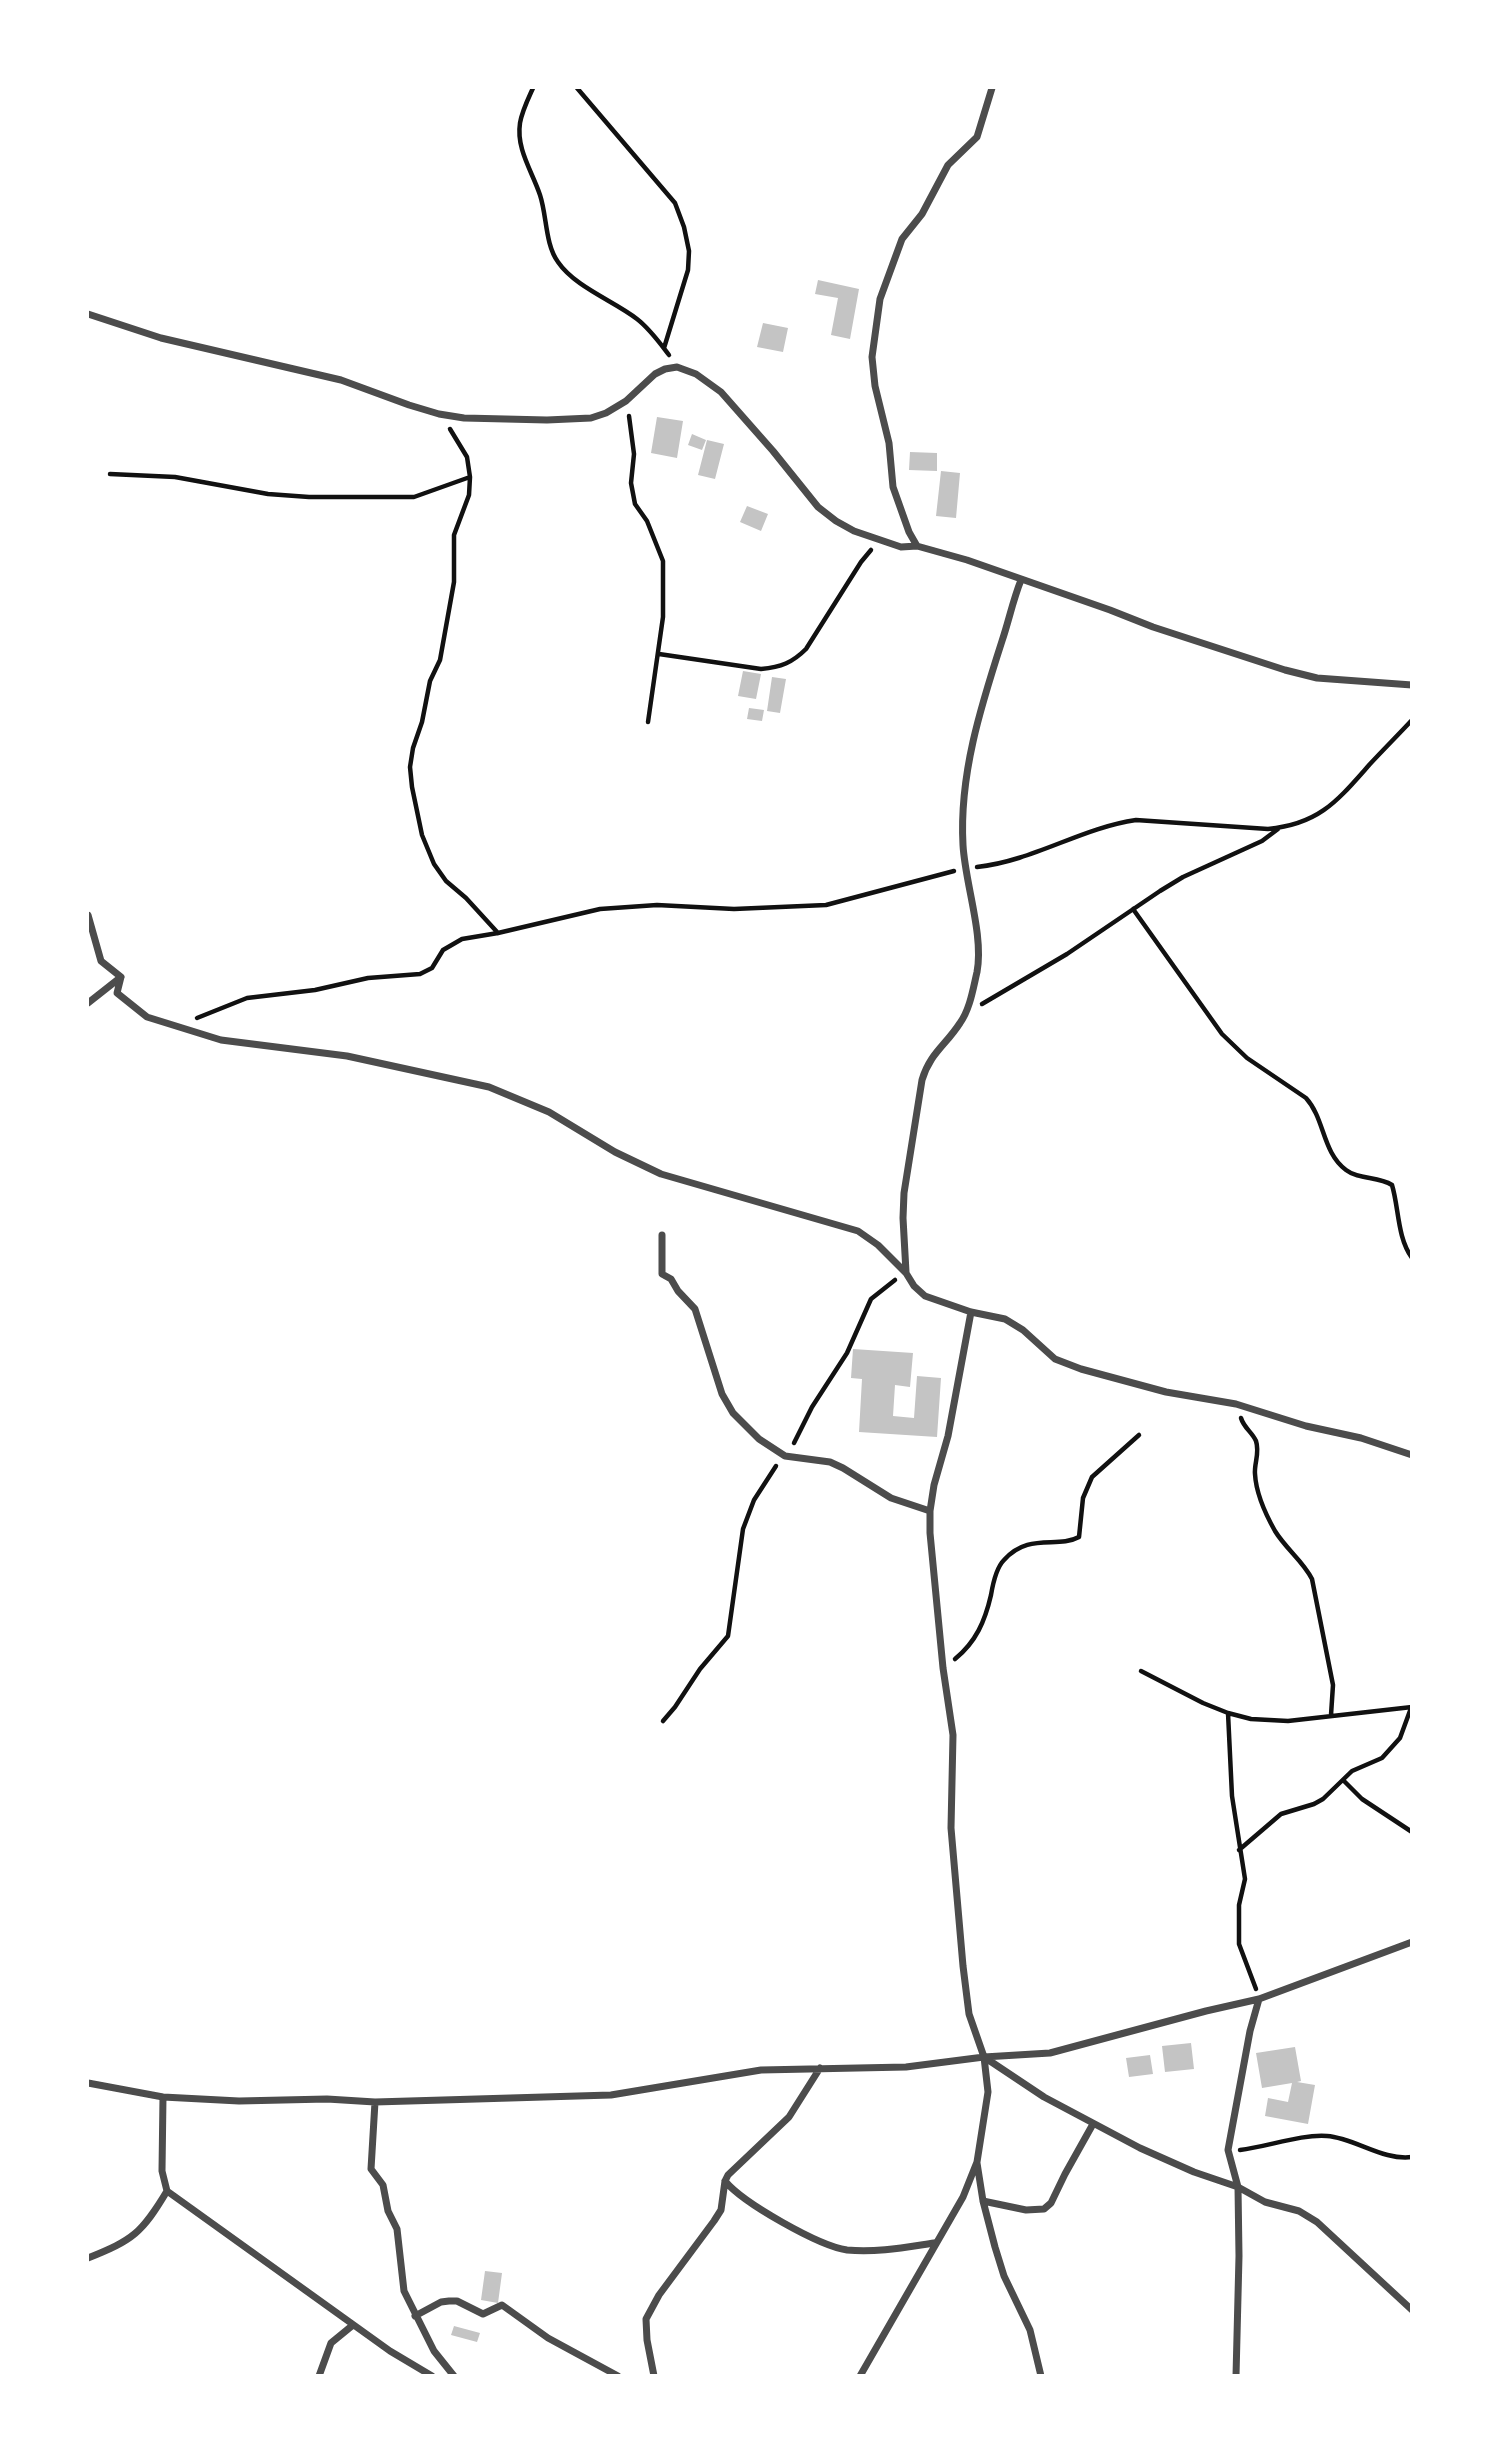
<!DOCTYPE html>
<html>
<head>
<meta charset="utf-8">
<style>
  body { margin:0 }
  #map { position:relative; width:1499px; height:2463px; overflow:hidden; background:#fff; font-family:"Asap Condensed",sans-serif }
  canvas { display:block }
  .frame { position:absolute; inset:0; border:89px solid #fff; pointer-events:none }
</style>
</head>
<body>
<div id="map">
<canvas width="1499" height="2463"></canvas>
<div class="frame"></div>
</div>
<script>
const ctx = document.querySelector('canvas').getContext('2d');
ctx.lineJoin = 'round';
function fill(path, color) {
  ctx.fillStyle = color;
  ctx.fill(path, 'evenodd');
}
function strokePath(path, color, width, dash) {
  ctx.strokeStyle = color;
  ctx.lineWidth = width;
  ctx.lineCap = dash ? 'butt' : 'round';
  ctx.setLineDash(dash || []);
  ctx.stroke(path);
}
fill(new Path2D(`
  M818,280L859,289L850,339L831,335L838,298L815,294Z
  M763,323L788,328L783,352L757,347Z
  M657,417L683,421L677,458L651,453Z
  M692,434L706,440L702,450L688,445Z
  M707,440L724,444L715,479L698,475Z
  M910,452L937,453V471L909,470Z
  M941,471L960,473L956,518L936,516Z
  M747,506L768,514L761,531L740,522Z
  M743,671L761,674L756,699L738,696Z
  M772,677L786,679L780,713L767,711Z
  M749,708L764,710L762,721L747,719Z
  M853,1349L913,1353L910,1387L895,1385L893,1416L914,1418L917,1376L941,1378L937,1437L859,1432L862,1379L851,1378Z
  M1191,2043L1194,2069L1165,2072L1162,2046Z
  M1295,2047L1301,2081L1297,2082L1315,2085L1308,2124L1265,2116L1268,2098L1288,2102L1292,2083L1262,2088L1256,2053Z
  M1150,2055L1153,2074L1129,2077L1126,2058Z
  M485,2271L502,2273L498,2303L481,2300Z
  M454,2326L480,2333L477,2342L451,2335Z`), '#c4c4c4');
strokePath(new Path2D(`
  M533,88C528,99 522,111 520,123C516,149 532,171 540,195C547,216 545,244 558,262C575,287 614,301 637,319C650,329 659,342 669,355
  M577,88L675,203L684,227L689,251L688,270L664,348
  M629,416L634,454L631,483L635,504L647,521L663,561V617L648,722
  M450,429L467,457L470,477L469,495L454,535V582L440,660L430,681L422,722L413,748L410,767L412,787L422,835L434,864L446,881L466,898L498,933
  M110,474L175,477L268,494L309,497H414L470,477
  M659,654L761,669C781,667 792,663 806,649L861,562L871,550
  M977,867C1033,861 1081,828 1136,820L1268,829C1320,824 1338,800 1370,764C1384,749 1398,735 1412,720
  M1133,909L1222,1034L1247,1058L1306,1098C1325,1119 1322,1152 1346,1170C1359,1180 1378,1176 1392,1185C1399,1208 1397,1237 1412,1258
  M982,1004L1067,954L1160,891L1183,877L1262,841L1278,829
  M197,1018L247,998L315,990L368,978L420,974L432,968L443,950L462,939L498,933L600,909L657,905L734,909L826,905L954,871
  M1241,1418C1244,1428 1252,1432 1256,1441C1260,1453 1254,1463 1255,1474C1256,1493 1266,1515 1275,1531C1286,1549 1303,1561 1312,1579L1333,1685L1331,1715
  M794,1443L812,1407L847,1353L871,1299L895,1280
  M955,1659C976,1642 985,1621 991,1595C993,1583 996,1568 1004,1560C1029,1532 1057,1549 1079,1537L1083,1498L1092,1477L1139,1435
  M1141,1671L1203,1703L1228,1713L1251,1719L1288,1721L1412,1707
  M1228,1713L1232,1796L1245,1879L1239,1905V1944L1256,1989
  M663,1721L675,1707L700,1669L728,1636L743,1529L754,1500L776,1466
  M1343,1780L1362,1799L1412,1832
  M1239,1850L1281,1814L1314,1804L1323,1799L1352,1771L1382,1758L1400,1738L1411,1708
  M1240,2150C1267,2147 1301,2134 1327,2136C1355,2138 1383,2161 1412,2157`), '#111', 4.5);
strokePath(new Path2D(`
  M88,314L161,338L341,380L409,405L439,414L464,418L547,420L591,418L606,413L626,401L655,374L665,369L677,367L696,374L721,392L773,451L818,507L836,521L854,531L901,547L917,546L967,560L1110,610L1153,627L1285,670L1317,678L1412,685
  M917,546L909,532L893,487L889,443L875,386L872,357L880,299L902,239L922,214L948,165L977,137L992,88
  M88,915L101,961L121,977L117,993L147,1017L221,1040L347,1056L489,1087L549,1112L615,1152L661,1174L858,1231L878,1245L906,1273L914,1286L925,1296L971,1312L1005,1319L1023,1330L1055,1359L1081,1369L1166,1392L1236,1404L1306,1426L1361,1438L1412,1455
  M88,1003L121,977
  M662,1235V1274L671,1279L678,1291L695,1309L722,1394L733,1413L759,1439L785,1456L830,1462L843,1468L891,1498L930,1511
  M906,1272L903,1218L904,1193L922,1080C930,1053 946,1045 960,1023C970,1009 973,989 977,972C984,935 965,883 963,845C959,775 981,706 1002,641C1009,620 1013,600 1021,580
  M984,2057L1044,2097L1140,2148L1194,2172L1238,2187L1265,2202L1299,2211L1317,2222L1412,2310
  M88,2083L163,2097L239,2101L327,2099L375,2102L443,2100L611,2095L761,2070L906,2067L984,2057L1050,2053L1206,2011L1259,1999L1412,1942
  M163,2097L162,2171L167,2191L390,2351L432,2376
  M375,2102L371,2169L383,2185L388,2211L397,2229L404,2291L434,2351L454,2376
  M977,2163L983,2201L995,2247L1004,2276L1030,2330L1041,2376
  M725,2181C743,2203 819,2246 847,2250C876,2253 907,2247 934,2243
  M983,2201L1026,2210L1044,2209L1051,2203L1065,2174L1093,2124
  M88,2258C133,2240 142,2233 167,2191
  M415,2316L441,2302L449,2301H457L483,2314L502,2305L548,2338L618,2376
  M319,2376L331,2343L353,2325
  M654,2376L647,2340L646,2319L659,2295L714,2221L721,2210L725,2181L728,2175L789,2117L820,2068
  M860,2376L963,2197L977,2162L988,2092L984,2057L969,2014L963,1966L951,1828L953,1735L943,1668L930,1533V1511L934,1485L948,1436L971,1312
  M1236,2376L1239,2256L1238,2187L1228,2150L1250,2031L1259,1999`), '#4c4c4c', 7);
</script>
</body>
</html>
